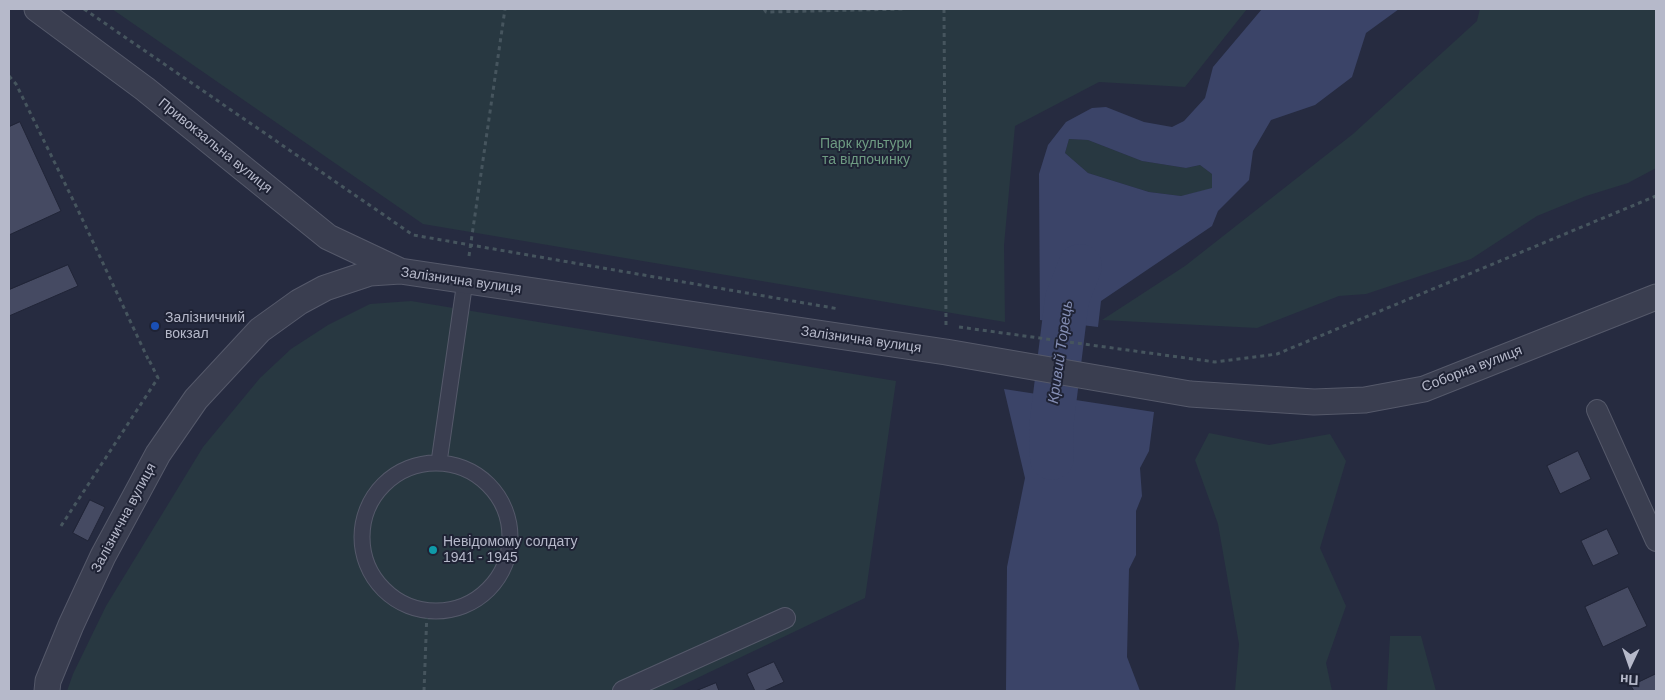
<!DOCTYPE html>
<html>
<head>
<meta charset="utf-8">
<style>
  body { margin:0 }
  #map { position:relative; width:1665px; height:700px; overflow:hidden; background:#262b40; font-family:Arial,sans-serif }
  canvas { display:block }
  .frame { position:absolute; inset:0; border:10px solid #b6b9ca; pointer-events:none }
  .north { position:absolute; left:1605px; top:640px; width:50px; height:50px; -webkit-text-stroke:4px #1f2335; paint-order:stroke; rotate:183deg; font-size:14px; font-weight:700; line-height:20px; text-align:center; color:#b6b9ca }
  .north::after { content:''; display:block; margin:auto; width:18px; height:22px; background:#b6b9ca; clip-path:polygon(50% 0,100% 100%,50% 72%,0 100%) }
</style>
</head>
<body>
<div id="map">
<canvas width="1665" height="700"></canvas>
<div class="frame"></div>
<div class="north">Пн</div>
</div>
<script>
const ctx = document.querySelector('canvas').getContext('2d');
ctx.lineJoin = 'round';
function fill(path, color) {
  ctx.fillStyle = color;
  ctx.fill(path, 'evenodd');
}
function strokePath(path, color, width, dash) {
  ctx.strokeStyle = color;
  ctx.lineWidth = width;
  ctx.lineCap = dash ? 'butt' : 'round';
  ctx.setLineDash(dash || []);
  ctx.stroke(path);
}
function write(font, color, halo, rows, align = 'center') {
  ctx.font = font + ' Arial,sans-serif';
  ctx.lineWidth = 4;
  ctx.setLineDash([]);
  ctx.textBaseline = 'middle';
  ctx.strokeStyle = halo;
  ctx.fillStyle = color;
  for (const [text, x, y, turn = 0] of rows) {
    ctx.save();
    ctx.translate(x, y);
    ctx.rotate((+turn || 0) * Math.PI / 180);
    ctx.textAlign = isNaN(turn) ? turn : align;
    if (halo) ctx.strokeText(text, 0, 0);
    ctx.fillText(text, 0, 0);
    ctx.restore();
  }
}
fill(new Path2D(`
  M112,9H1247L1185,87L1099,82L1015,126L1004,245L1005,322L423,224Z
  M1480,9H1656V168L1628,183L1586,196L1537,216L1471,259L1366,294L1339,296L1257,328L1102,320L1185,266L1353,134L1477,21Z
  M1069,139L1088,140L1142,161L1186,168L1200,165L1212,174V189L1181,196L1149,192L1088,173L1065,153Z
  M411,301L896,381L865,598L670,691H67L73,674L106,606L203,447L260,378L291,349L328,325L370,304Z
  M1209,433L1269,445L1330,434L1346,461L1320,548L1346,606L1326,663L1332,691H1235L1239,644L1218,524L1195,460Z
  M1390,636H1421L1436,691H1387Z`), '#283841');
fill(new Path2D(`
  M1262,9H1399L1366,33L1352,77L1315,105L1271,120L1253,151L1249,180L1218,211L1212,226L1101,301L1098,327L1040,320L1039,174L1048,145L1066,122L1092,108L1106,107L1144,122L1172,127L1184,121L1205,98L1213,67ZM1069,139L1088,140L1142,161L1186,168L1200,165L1212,174V188L1181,196L1149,192L1088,173L1065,153Z
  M1004,389L1154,412L1149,451L1140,468L1142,496L1136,511V555L1129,569L1127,657L1140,691H1006L1007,567L1025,478Z`), '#3b4468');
strokePath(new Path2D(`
  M1052,458L1051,428L1067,299L1080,266`), '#3b4468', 44);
const building = new Path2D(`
  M20,122L61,211L9,235V127Z
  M68,265L78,286L9,316V290Z
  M1578,451L1591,479L1560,494L1547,466Z
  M90,500L105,507L88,541L73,533Z
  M1607,529L1619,554L1593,566L1581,541Z
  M1628,587L1647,626L1603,647L1585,607Z
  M774,662L784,682L764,691H755L747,674Z
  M1656,674V691H1634L1631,686Z
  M716,683L719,691H696Z`);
fill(building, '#454a62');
strokePath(building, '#212537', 1);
const pedestrian = new Path2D(`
  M439,462L465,281
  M362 537a74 74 0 1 1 148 0a74 74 0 1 1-148 0Z`);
const minor = new Path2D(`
  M1597,410L1656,541
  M623,691L785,618`);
const tertiary = new Path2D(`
  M37,9L145,89L328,237L398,270
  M47,691L48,681L71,625L103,556L158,454L196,399L260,330L299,302L325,288L370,273L400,271L946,352L1190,394L1314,402L1365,400L1424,389L1656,297`);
strokePath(pedestrian, '#55596a', 17);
strokePath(minor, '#55596a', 22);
strokePath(tertiary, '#55596a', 27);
strokePath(new Path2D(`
  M84,9L413,235L839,309
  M764,9L766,12L904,9
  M944,9L946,325
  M9,76L16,84L77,208L148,359
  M469,256L505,9
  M959,327L1215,362L1277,354L1656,196
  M61,526L158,378L148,358
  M424,691L427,611`), '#46555e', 3, [4, 4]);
strokePath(pedestrian, '#3a3e50', 15);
strokePath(minor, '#3a3e50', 20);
strokePath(tertiary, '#3a3e50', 25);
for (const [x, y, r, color] of [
  [155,326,5,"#1a4fb4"],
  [433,550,5,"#0f9aa8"]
]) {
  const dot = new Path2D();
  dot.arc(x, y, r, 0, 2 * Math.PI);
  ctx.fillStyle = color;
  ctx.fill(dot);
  strokePath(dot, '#1f2335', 2);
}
write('14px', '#6e9b82', '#1f2335', [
  ["Парк культури",866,144],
  ["та відпочинку",866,160]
]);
write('14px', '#b6b9ca', '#1f2335', [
  ["Привокзальна вулиця",215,146,39],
  ["Залізнична вулиця",461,281,8],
  ["Залізнична вулиця",861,340,8],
  ["Соборна вулиця",1472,369,-21],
  ["Залізнична вулиця",124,518,-62]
]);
write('14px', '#b6b9ca', '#1f2335', [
  ["Залізничний",165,318],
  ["вокзал",165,334],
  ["Невідомому солдату",443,542],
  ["1941 - 1945",443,558]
], 'left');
write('italic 15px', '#858fb5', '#1f2335', [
  ["Кривий Торець",1061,352,-82]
]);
</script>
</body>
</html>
